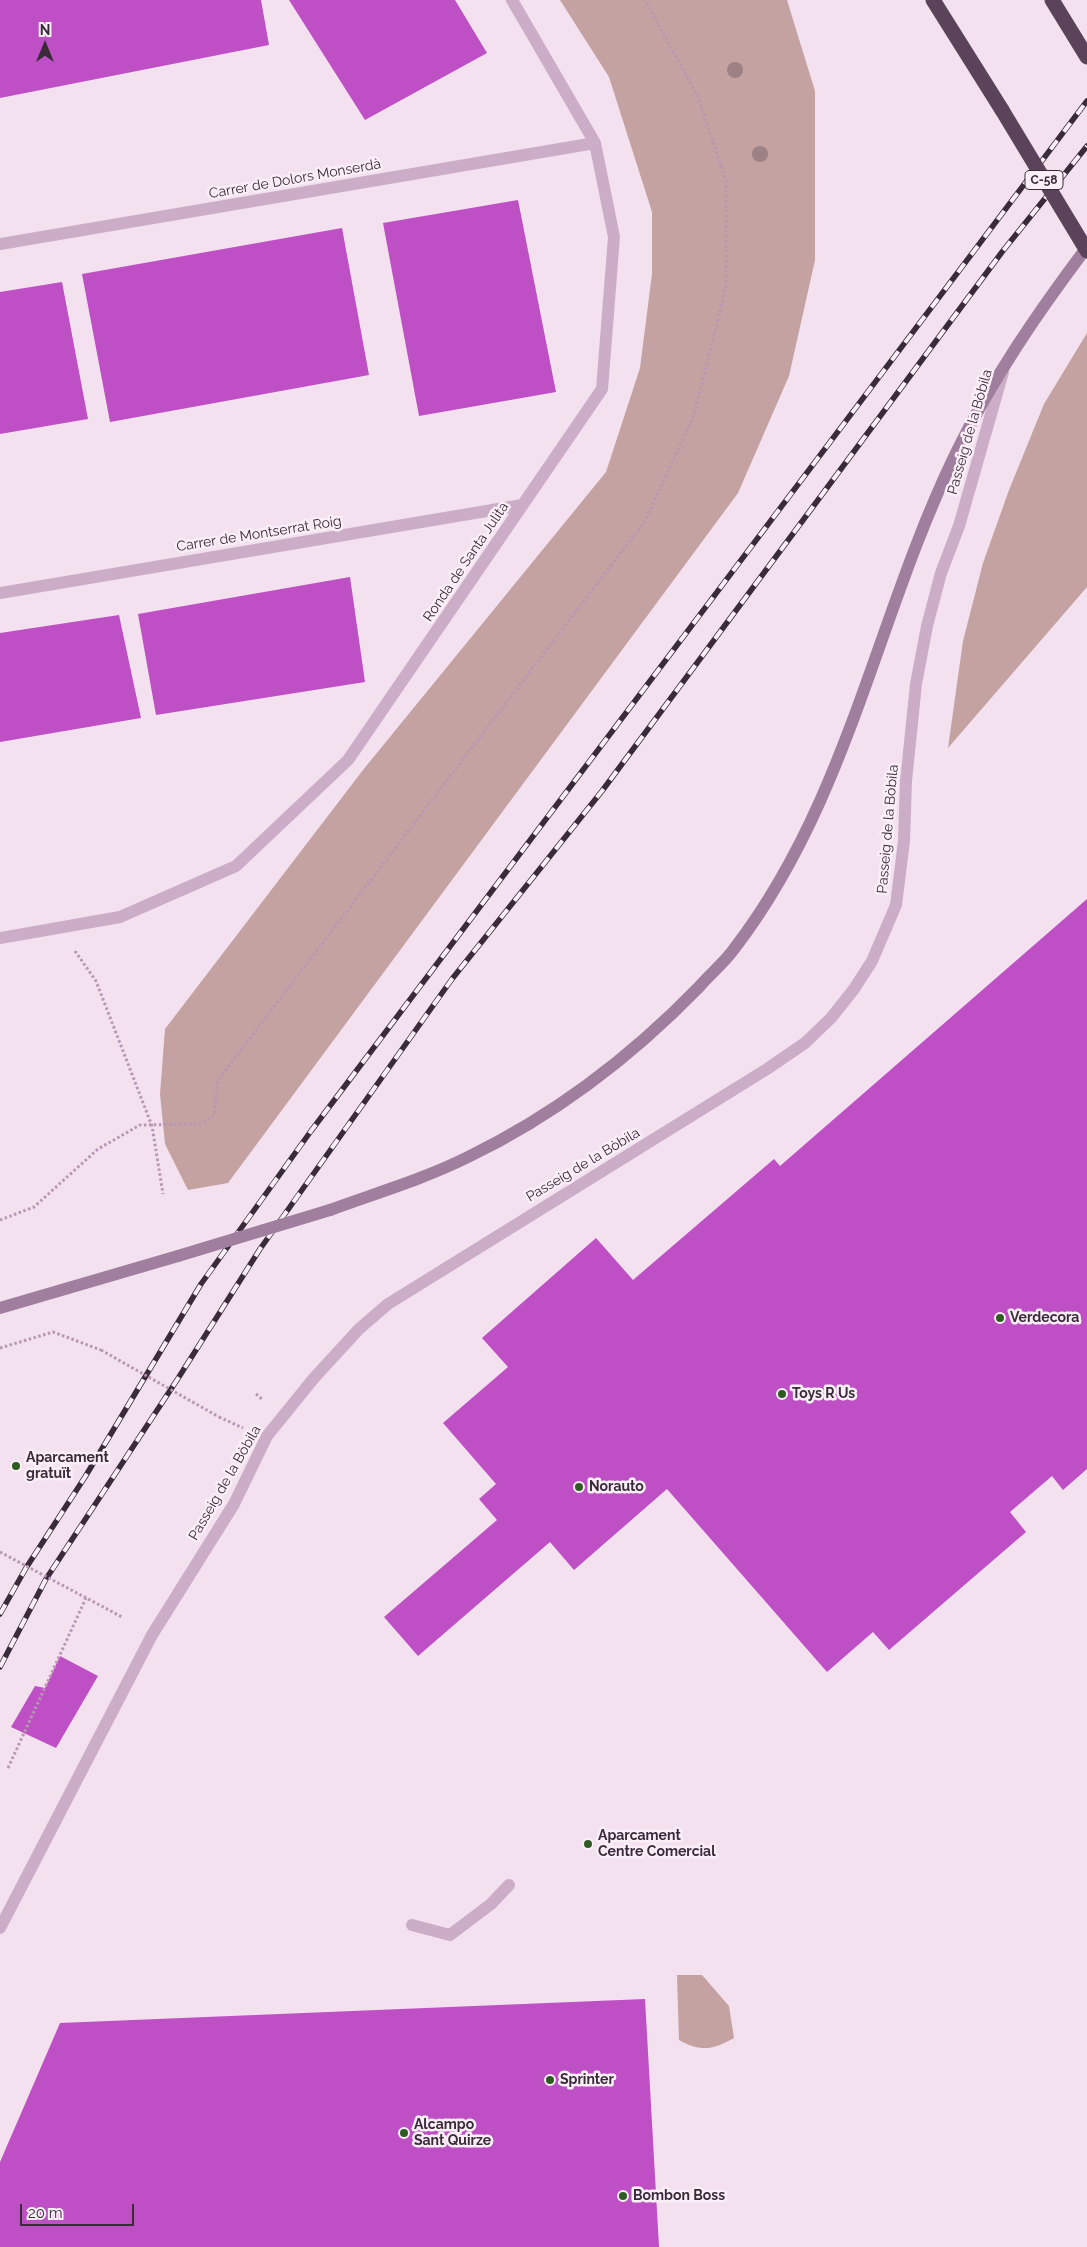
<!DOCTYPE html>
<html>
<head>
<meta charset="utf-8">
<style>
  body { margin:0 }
  #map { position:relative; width:1087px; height:2247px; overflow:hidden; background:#f3e1ef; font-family:Raleway,sans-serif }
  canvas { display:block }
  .north { position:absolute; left:20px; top:20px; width:50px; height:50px; -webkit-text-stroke:4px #faeef7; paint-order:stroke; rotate:0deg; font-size:14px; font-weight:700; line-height:20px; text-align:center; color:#3a2b3a }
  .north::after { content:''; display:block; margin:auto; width:18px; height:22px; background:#3a2b3a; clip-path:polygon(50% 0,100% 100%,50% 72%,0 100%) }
  .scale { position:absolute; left:20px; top:2204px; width:114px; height:22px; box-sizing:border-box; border:2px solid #3a2b3a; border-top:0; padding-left:6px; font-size:15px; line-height:18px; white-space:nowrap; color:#3a2b3a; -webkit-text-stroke:4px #faeef7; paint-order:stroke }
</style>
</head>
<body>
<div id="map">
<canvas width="1087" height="2247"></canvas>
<div class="north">N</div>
<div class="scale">20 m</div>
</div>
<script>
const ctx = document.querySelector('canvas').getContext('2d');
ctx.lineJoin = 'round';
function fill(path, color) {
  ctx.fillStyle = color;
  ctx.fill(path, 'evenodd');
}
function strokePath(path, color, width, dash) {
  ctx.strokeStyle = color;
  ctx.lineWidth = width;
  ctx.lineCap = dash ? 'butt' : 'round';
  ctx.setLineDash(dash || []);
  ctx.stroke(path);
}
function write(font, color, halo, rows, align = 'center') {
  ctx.font = font + ' Raleway,sans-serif';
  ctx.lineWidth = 5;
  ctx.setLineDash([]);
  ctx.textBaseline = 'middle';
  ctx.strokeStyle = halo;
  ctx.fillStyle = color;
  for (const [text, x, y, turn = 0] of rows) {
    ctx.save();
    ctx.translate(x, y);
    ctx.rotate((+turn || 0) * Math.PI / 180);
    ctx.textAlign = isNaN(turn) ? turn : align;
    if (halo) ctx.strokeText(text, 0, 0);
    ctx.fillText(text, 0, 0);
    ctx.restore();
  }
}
fill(new Path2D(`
  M560,0H787L815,91V260L789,376L738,493L228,1183L188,1190L165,1144L160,1094L165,1029L363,770L606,472L640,368L652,274V212L609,77Z
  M1087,333V587L948,748L963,641L983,563L1009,490L1044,404Z
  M677,1975H702L729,2006L734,2038C713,2050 700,2052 679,2040Z`), '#c3a2a1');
fill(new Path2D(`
  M0,0H261L269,45L0,98Z
  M289,0H455L487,53L365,120Z
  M518,200L556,392L419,416L383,223Z
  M342,228L369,375L110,422L82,274Z
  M62,282L88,419L0,434V292Z
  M350,577L365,682L156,715L138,614Z
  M119,615L141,718L0,742V633Z
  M1087,899V1469L1063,1490L1052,1476L1010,1512L1026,1532L889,1650L873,1632L827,1672L667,1489L574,1570L550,1542L418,1656L384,1617L497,1520L479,1499L496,1484L443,1423L508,1367L482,1338L596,1238L633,1280L774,1159L780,1166Z
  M60,1656L98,1676L56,1748L11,1727L35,1686L45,1688Z
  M645,1999L659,2247H0V2162L60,2023Z`), '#be4fc4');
strokePath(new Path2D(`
  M75,951L96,981L152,1126L163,1194
  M0,1220L34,1207L98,1149L140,1125L202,1124L214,1115L218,1080L645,521L694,415L726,287V181L698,97L645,0
  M0,1348L53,1332L101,1350
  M256,1394L263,1400
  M219,1417L243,1428
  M8,1768L86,1598`), '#b897b3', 3, [2.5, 2.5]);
strokePath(new Path2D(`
  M412,1925L450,1935L491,1904L509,1885`), '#ccadc7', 12);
strokePath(new Path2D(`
  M0,244L595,143
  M0,593L522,505
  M0,938L120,917L236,866L348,760L602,389L614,237L595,143L512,0
  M0,1928L152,1635L234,1504L267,1436L314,1378L359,1329L388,1304L767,1069L805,1043L831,1018L854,989L872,961L896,905L904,841L906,781L916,684L927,626L941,573L959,526L1003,372`), '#ccadc7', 12);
strokePath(new Path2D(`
  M330,1210C376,1193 424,1179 468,1157C555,1115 632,1056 699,987C710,974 724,963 734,949C848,801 876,617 956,453C992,379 1038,312 1087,247
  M0,1308L178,1256`), '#a07e9d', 12);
strokePath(new Path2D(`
  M933,0L1002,110
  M1052,0L1087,57`), '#5b435a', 15);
const rail = new Path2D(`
  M0,1614L26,1568L85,1477L201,1284L311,1131L1087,101
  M0,1667L46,1579L177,1380L260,1249L452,979L602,791L1002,252L1087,146`);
strokePath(rail, '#3a2b3a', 5.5);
strokePath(rail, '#faeef7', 4, [11]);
strokePath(new Path2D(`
  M101,1350L219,1417
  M0,1552L122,1617`), '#b897b3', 3, [2.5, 2.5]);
strokePath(new Path2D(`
  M178,1256L330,1210`), '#a07e9d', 12);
strokePath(new Path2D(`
  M1002,110L1087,251`), '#5b435a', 15);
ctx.fillStyle = '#9e8185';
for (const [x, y] of [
  [735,70],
  [760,154]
]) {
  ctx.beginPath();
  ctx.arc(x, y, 8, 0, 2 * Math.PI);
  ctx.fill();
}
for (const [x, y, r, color] of [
  [1000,1318,5,"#2e5b21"],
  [782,1394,5,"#2e5b21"],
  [16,1466,5,"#2e5b21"],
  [579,1487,5,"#2e5b21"],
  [588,1844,5,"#2e5b21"],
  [550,2080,5,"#2e5b21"],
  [404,2133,5,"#2e5b21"],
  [623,2196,5,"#2e5b21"]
]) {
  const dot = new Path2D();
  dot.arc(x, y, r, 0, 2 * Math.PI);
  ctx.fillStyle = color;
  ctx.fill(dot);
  strokePath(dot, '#faeef7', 2);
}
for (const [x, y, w] of [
  [1044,180,38]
]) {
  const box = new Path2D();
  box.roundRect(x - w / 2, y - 9.5, w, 19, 4);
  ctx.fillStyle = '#faeef7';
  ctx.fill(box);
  strokePath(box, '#3a2b3a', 1);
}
write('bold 12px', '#3a2b3a', null, [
  ["C-58",1044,180]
]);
write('14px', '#3a2b3a', '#faeef7', [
  ["Carrer de Dolors Monserdà",295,179,-10],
  ["Passeig de la Bòbila",970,432,-74],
  ["Carrer de Montserrat Roig",259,534,-9],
  ["Ronda de Santa Julita",466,562,-56],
  ["Passeig de la Bòbila",888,829,-85],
  ["Passeig de la Bòbila",583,1165,-31],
  ["Passeig de la Bòbila",225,1483,-60]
]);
write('bold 14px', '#3a2b3a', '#faeef7', [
  ["Verdecora",1010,1318],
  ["Toys R Us",792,1394],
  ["Aparcament",26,1458],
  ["gratuït",26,1474],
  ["Norauto",589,1487],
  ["Aparcament",598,1836],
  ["Centre Comercial",598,1852],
  ["Sprinter",560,2080],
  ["Alcampo",414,2125],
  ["Sant Quirze",414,2141],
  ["Bombon Boss",633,2196]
], 'left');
</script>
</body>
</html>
